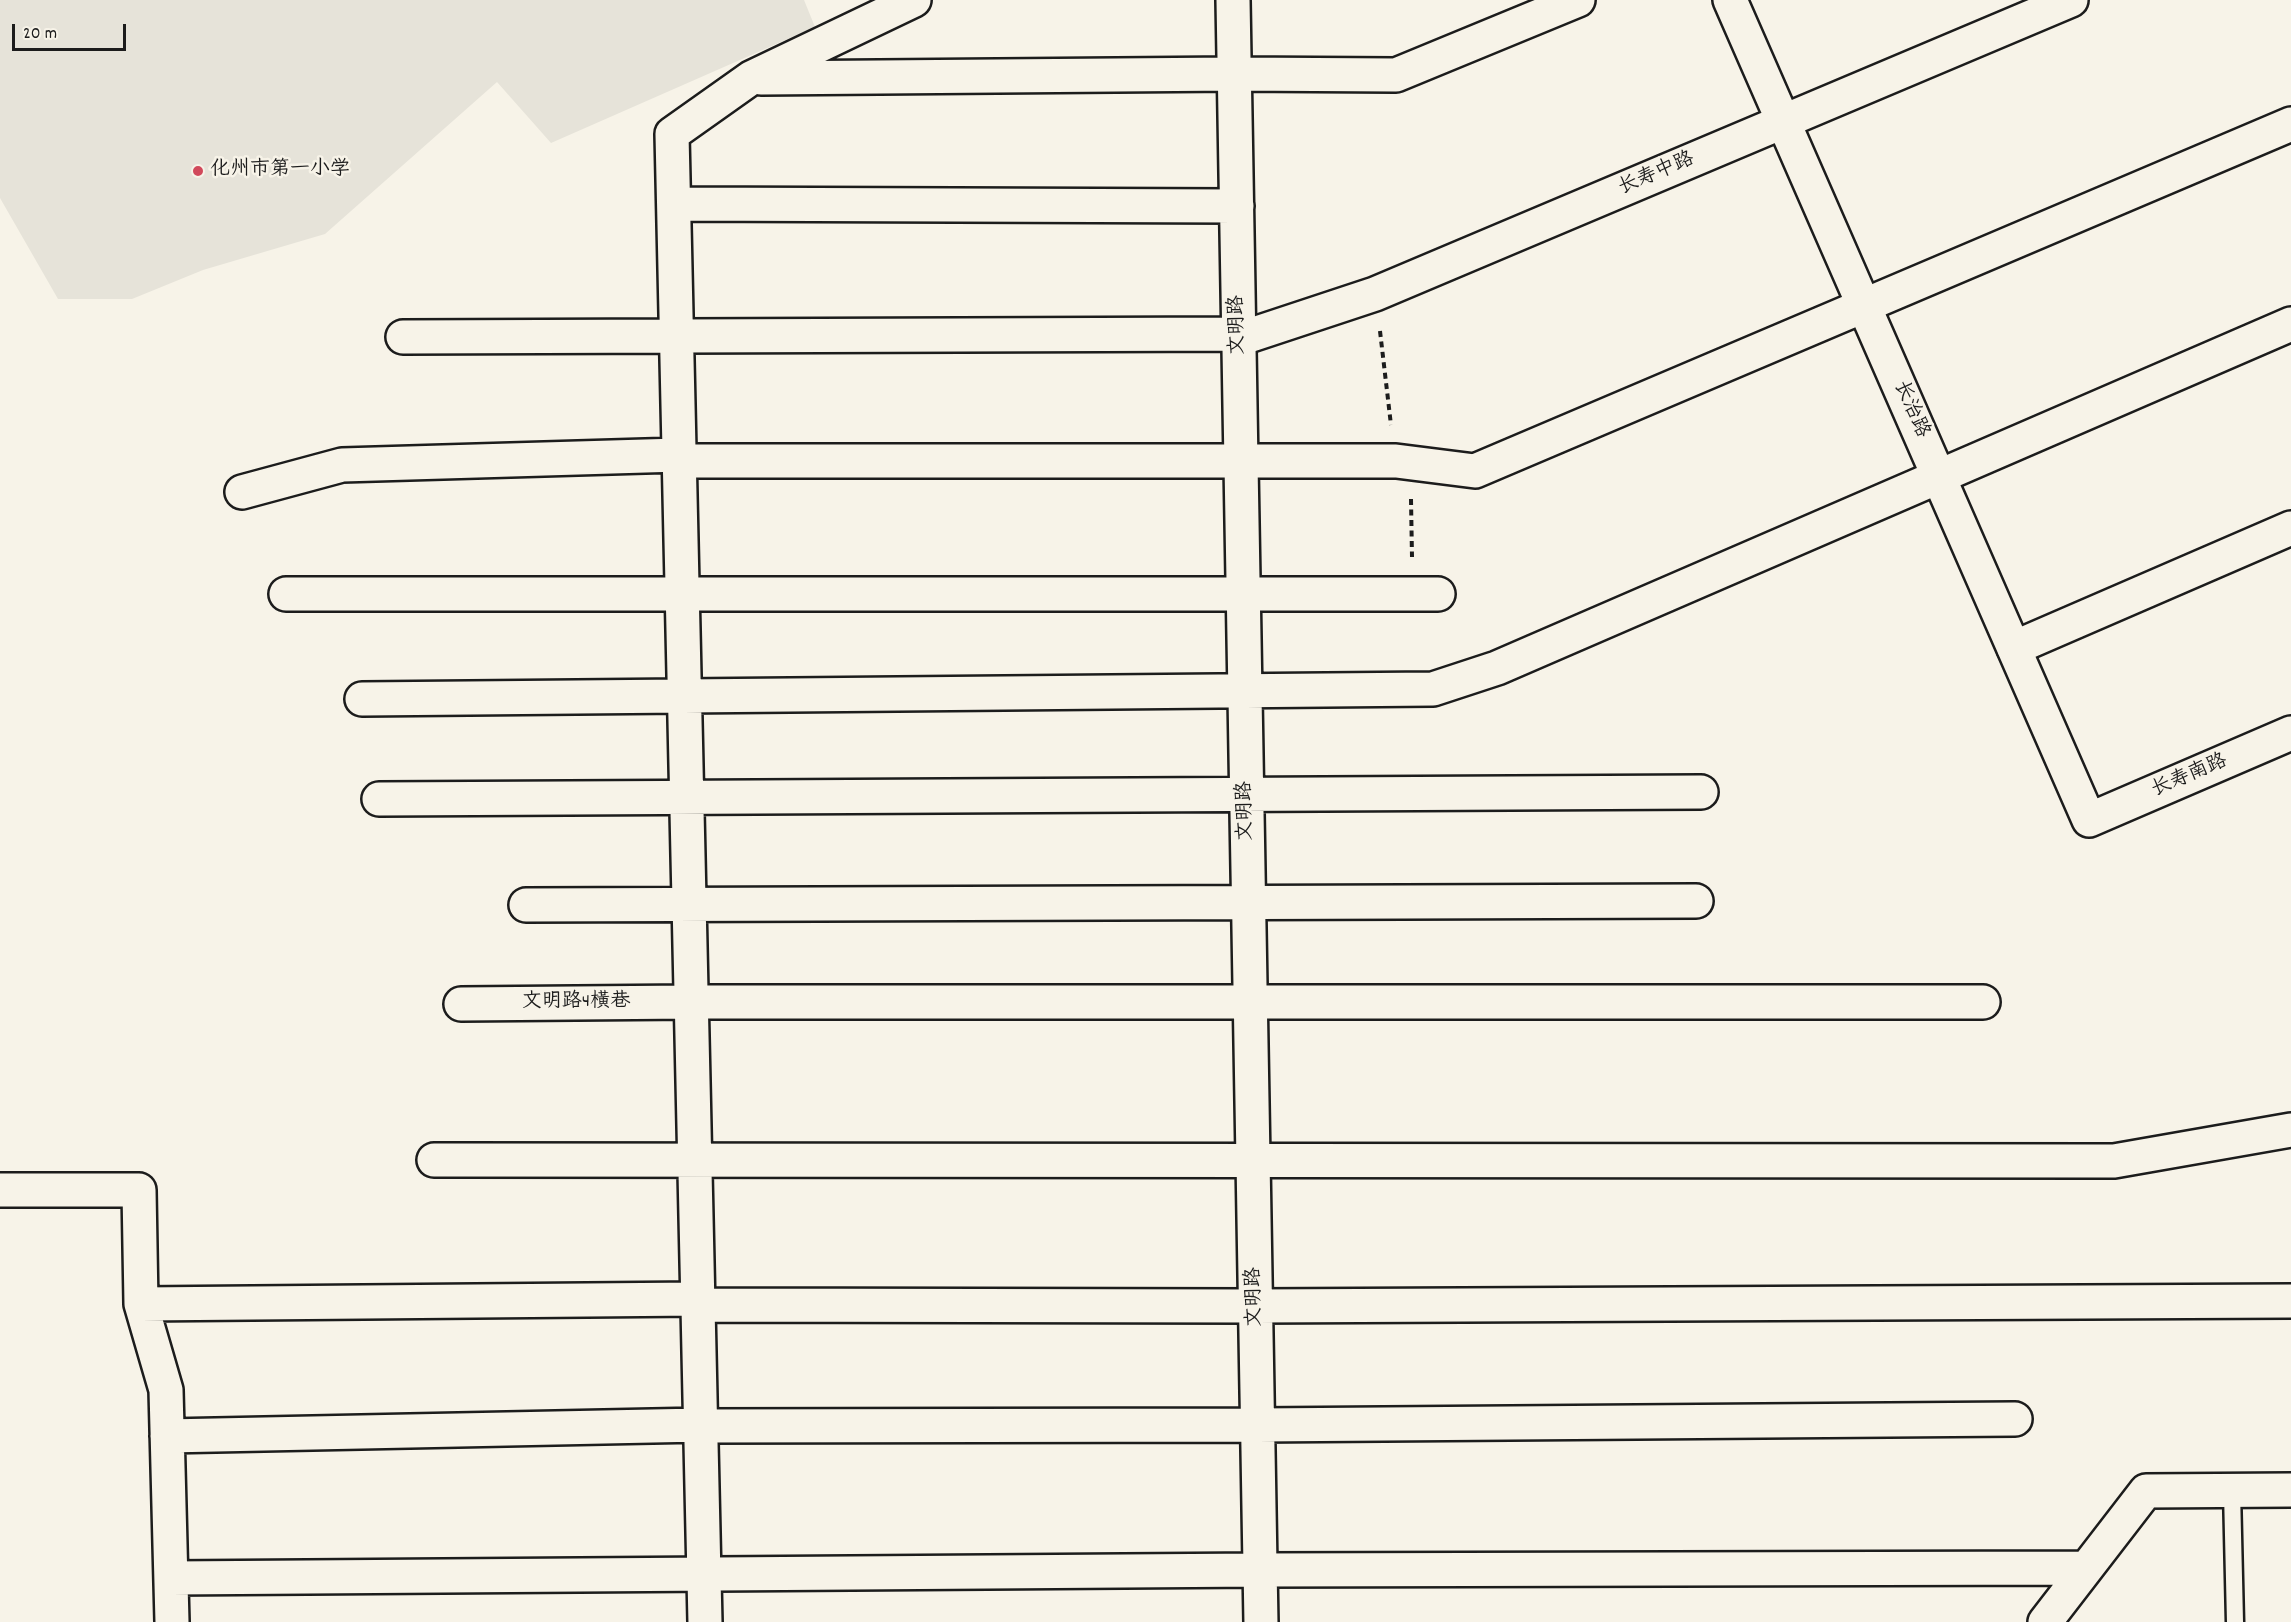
<!DOCTYPE html>
<html>
<head>
<meta charset="utf-8">
<style>
  body { margin:0 }
  #map { position:relative; width:2291px; height:1622px; overflow:hidden; background:#f7f3e8; font-family:Dekko,sans-serif }
  canvas { display:block }
  .scale { position:absolute; left:12px; top:24px; width:114px; height:27px; box-sizing:border-box; border:3px solid #1c1c1c; border-top:0; padding-left:8px; font-size:18px; line-height:21px; white-space:nowrap; color:#1c1c1c; -webkit-text-stroke:4px #f7f3e8; paint-order:stroke }
</style>
</head>
<body>
<div id="map">
<canvas width="2291" height="1622"></canvas>
<div class="scale">20 m</div>
</div>
<script>
const ctx = document.querySelector('canvas').getContext('2d');
ctx.lineJoin = 'round';
function fill(path, color) {
  ctx.fillStyle = color;
  ctx.fill(path, 'evenodd');
}
function strokePath(path, color, width, dash) {
  ctx.strokeStyle = color;
  ctx.lineWidth = width;
  ctx.lineCap = dash ? 'butt' : 'round';
  ctx.setLineDash(dash || []);
  ctx.stroke(path);
}
function write(font, color, halo, rows, align = 'center') {
  ctx.font = font + ' Dekko,"LXGW WenKai TC",sans-serif';
  ctx.lineWidth = 5;
  ctx.setLineDash([]);
  ctx.textBaseline = 'middle';
  ctx.strokeStyle = halo;
  ctx.fillStyle = color;
  for (const [text, x, y, turn = 0] of rows) {
    ctx.save();
    ctx.translate(x, y);
    ctx.rotate((+turn || 0) * Math.PI / 180);
    ctx.textAlign = isNaN(turn) ? turn : align;
    if (halo) ctx.strokeText(text, 0, 0);
    ctx.fillText(text, 0, 0);
    ctx.restore();
  }
}
fill(new Path2D(`
  M0,0H804L815,27L551,143L497,82L325,234L203,270L132,299H58L0,198Z`), '#e6e3d9');
const lane = new Path2D(`
  M2232,1491L2235,1622`);
const street = new Path2D(`
  M1233,0L1261,1622
  M761,78L1234,74L1396,75L1578,0
  M674,204L1237,206
  M403,337L1239,334
  M679,461H1396L1475,471L2291,124
  M242,492L342,465L679,455
  M286,594H1438
  M2014,648L2291,528
  M362,699L1433,689L1497,668L2291,324
  M379,799L1701,792
  M526,905L1696,901
  M461,1004L691,1002H1983
  M434,1160L2114,1161L2291,1130
  M0,1190H139L141,1304L166,1390L172,1622
  M141,1304L698,1299
  M698,1305L1256,1306L2291,1301
  M701,1426L1258,1425L2015,1419
  M167,1436L701,1425
  M171,1578L1260,1570L2086,1568
  M705,1622L672,134L751,78L914,0
  M2045,1622L2146,1491L2291,1490`);
const secondary = new Path2D(`
  M1730,0L2089,820L2291,733
  M1239,339L1375,294L2071,0`);
strokePath(lane, '#1c1c1c', 21);
strokePath(street, '#1c1c1c', 38);
strokePath(secondary, '#1c1c1c', 38);
strokePath(new Path2D(`
  M1380,331L1391,425
  M1411,499L1412,557`), '#1c1c1c', 4, [6, 4.5]);
strokePath(lane, '#f7f3e8', 16);
strokePath(street, '#f7f3e8', 33);
strokePath(secondary, '#f7f3e8', 33);
for (const [x, y, r, color] of [
  [198,171,6,"#d1495b"]
]) {
  const dot = new Path2D();
  dot.arc(x, y, r, 0, 2 * Math.PI);
  ctx.fillStyle = color;
  ctx.fill(dot);
  strokePath(dot, '#f7f3e8', 2);
}
write('20px', '#1c1c1c', '#f7f3e8', [
  ["化州市第一小学",210,171]
], 'left');
write('20px', '#1c1c1c', '#f7f3e8', [
  ["长寿中路",1657,175,-23],
  ["文明路",1239,325,-91],
  ["长治路",1910,410,66],
  ["长寿南路",2190,777,-23],
  ["文明路",1247,811,-91],
  ["文明路4橫巷",576,1003],
  ["文明路",1256,1297,-91]
]);
</script>
</body>
</html>
